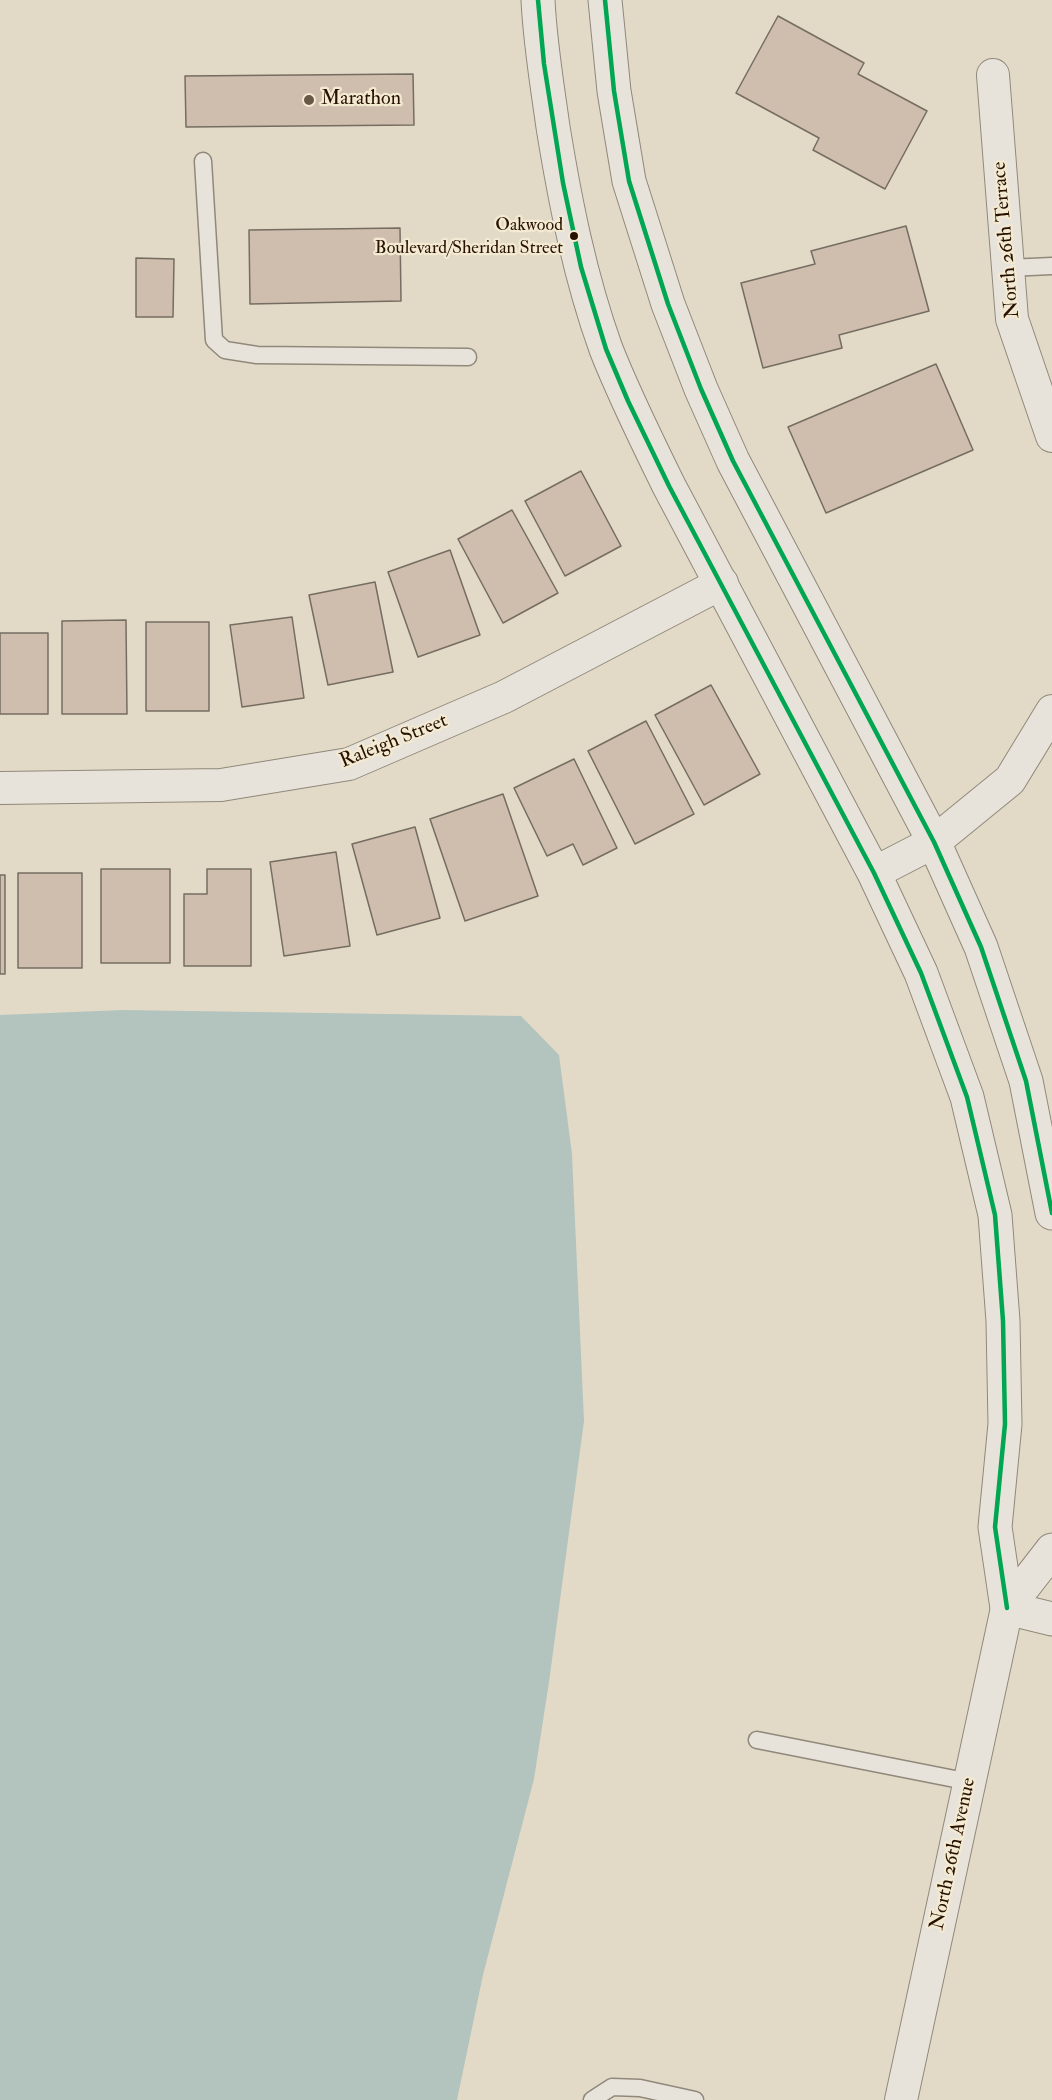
<!DOCTYPE html>
<html>
<head>
<meta charset="utf-8">
<style>
  body { margin:0 }
  canvas { display:block; background:#e2dac6 }
</style>
</head>
<body>
<canvas width="1052" height="2100"></canvas>
<script>
const ctx = document.querySelector('canvas').getContext('2d');
ctx.lineJoin = 'round';
function fill(path, color) {
  ctx.fillStyle = color;
  ctx.fill(path, 'evenodd');
}
function strokePath(path, color, width, dash) {
  ctx.strokeStyle = color;
  ctx.lineWidth = width;
  ctx.lineCap = dash ? 'butt' : 'round';
  ctx.setLineDash(dash || []);
  ctx.stroke(path);
}
function write(font, color, halo, rows, align = 'center') {
  ctx.font = font + ' "IM FELL Double Pica",serif';
  ctx.lineWidth = 4.5;
  ctx.setLineDash([]);
  ctx.textBaseline = 'middle';
  ctx.strokeStyle = halo;
  ctx.fillStyle = color;
  for (const [text, x, y, turn = 0] of rows) {
    ctx.save();
    ctx.translate(x, y);
    ctx.rotate((+turn || 0) * Math.PI / 180);
    ctx.textAlign = isNaN(turn) ? turn : align;
    if (halo) ctx.strokeText(text, 0, 0);
    ctx.fillText(text, 0, 0);
    ctx.restore();
  }
}
fill(new Path2D(`
  M123,1010L521,1016L559,1055L572,1154L584,1421L549,1682L534,1779L483,1975L457,2100H0V1015Z`), '#b3c4be');
const building = new Path2D(`
  M778,16L864,63L858,74L927,111L885,189L813,150L819,138L736,93Z
  M413,74L414,125L186,127L185,76Z
  M906,226L929,311L839,335L842,348L763,368L741,283L815,264L811,251Z
  M400,228L401,301L250,304L249,230Z
  M136,258L174,259L173,317H136Z
  M936,364L973,450L826,513L788,427Z
  M581,471L621,546L565,576L525,501Z
  M512,510L558,593L503,623L458,539Z
  M450,550L480,635L418,657L388,572Z
  M375,582L393,672L328,685L309,595Z
  M292,617L304,698L242,707L230,625Z
  M126,620L127,714H62V621Z
  M146,622H209V711H146Z
  M0,633H48V714H0Z
  M711,685L760,774L704,805L655,715Z
  M646,721L694,814L635,844L588,751Z
  M574,759L617,848L583,865L573,844L547,856L514,788Z
  M503,794L538,896L465,921L430,819Z
  M415,827L440,918L377,935L352,844Z
  M336,852L350,946L284,956L270,862Z
  M101,869H170V963H101Z
  M207,869H251V966H184V894H207Z
  M18,873H82V968H18Z
  M0,875H5V974H0Z`);
fill(building, '#cfbdae');
strokePath(building, '#756d61', 1.5);
const service = new Path2D(`
  M203,161L214,340L225,350L257,355L468,357
  M1008,268L1052,266
  M757,1740L970,1782
  M592,2100L612,2087L640,2088L695,2100`);
const minor = new Path2D(`
  M993,75L1012,319L1052,436
  M0,788L221,785L349,764L504,697L722,583
  M874,873L934,842L1010,780L1052,711
  M901,2100L1007,1608`);
const tertiary = new Path2D(`
  M538,0C540,43 547,84 553,127C565,201 580,277 606,349C624,395 647,441 669,486L874,873L921,973L967,1097L995,1215L1003,1321L1005,1424L995,1527L1007,1608
  M605,0L614,91L629,181L668,304L701,389L733,461L934,842L981,947L1026,1081L1052,1213
  M1007,1608L1052,1550
  M1007,1608L1052,1619`);
strokePath(service, '#90887b', 19);
strokePath(minor, '#90887b', 34);
strokePath(tertiary, '#90887b', 35);
strokePath(service, '#e8e3da', 16);
strokePath(minor, '#e8e3da', 32);
strokePath(tertiary, '#e8e3da', 33);
strokePath(new Path2D(`
  M538,0L544,64L563,183L581,267L606,349L628,401L669,486L874,873L921,973L967,1097L995,1215L1003,1321L1005,1424L995,1527L1007,1608
  M605,0L614,91L629,181L668,304L701,389L733,461L934,842L981,947L1026,1081L1052,1213`), '#00a651', 4.5);
for (const [x, y, r, color] of [
  [309,100,6,"#685847"],
  [574,236,5,"#271202"]
]) {
  const dot = new Path2D();
  dot.arc(x, y, r, 0, 2 * Math.PI);
  ctx.fillStyle = color;
  ctx.fill(dot);
  strokePath(dot, '#f4ead2', 2);
}
write('18px', '#271202', '#f4ead2', [
  ["Oakwood",563,226],
  ["Boulevard/Sheridan Street",563,249]
], 'right');
write('20px', '#271202', '#f4ead2', [
  ["Marathon",321,100]
], 'left');
write('20px', '#271202', '#f4ead2', [
  ["North 26th Terrace",1007,240,-95],
  ["Raleigh Street",394,742,-22],
  ["North 26th Avenue",954,1854,-78]
]);
</script>
</body>
</html>
